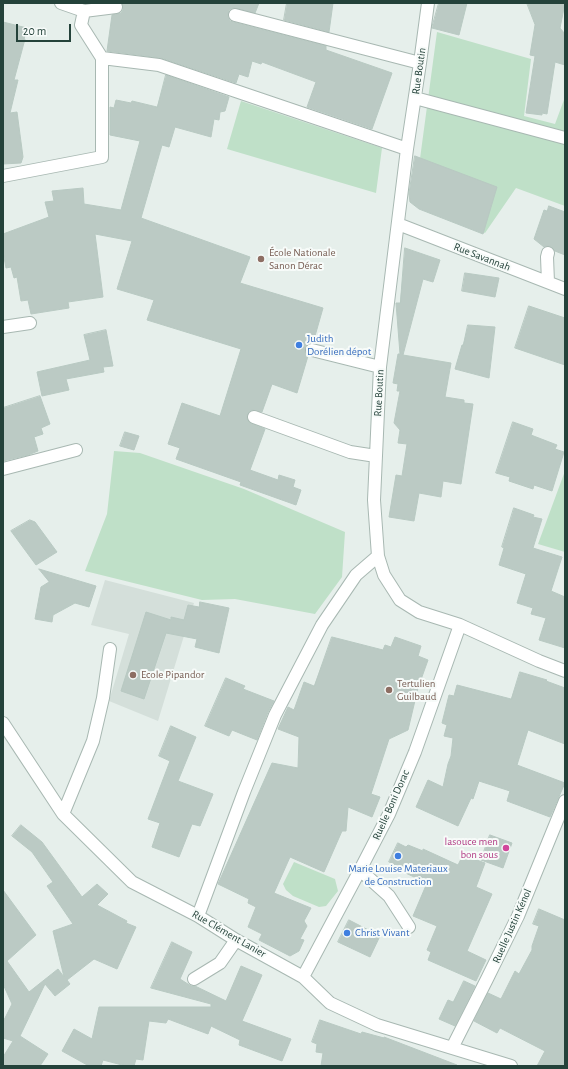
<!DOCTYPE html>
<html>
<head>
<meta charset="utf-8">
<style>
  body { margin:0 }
  #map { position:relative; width:568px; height:1069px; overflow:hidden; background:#e6efeb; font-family:"Alegreya Sans",sans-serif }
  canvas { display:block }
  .frame { position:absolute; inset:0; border:4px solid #24423a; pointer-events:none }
  .scale { position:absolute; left:16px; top:24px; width:55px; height:18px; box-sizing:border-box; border:2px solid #24423a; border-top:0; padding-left:5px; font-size:12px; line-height:14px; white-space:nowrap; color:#24423a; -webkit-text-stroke:3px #f7fbf9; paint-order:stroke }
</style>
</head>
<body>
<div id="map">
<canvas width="568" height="1069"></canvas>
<div class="frame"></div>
<div class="scale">20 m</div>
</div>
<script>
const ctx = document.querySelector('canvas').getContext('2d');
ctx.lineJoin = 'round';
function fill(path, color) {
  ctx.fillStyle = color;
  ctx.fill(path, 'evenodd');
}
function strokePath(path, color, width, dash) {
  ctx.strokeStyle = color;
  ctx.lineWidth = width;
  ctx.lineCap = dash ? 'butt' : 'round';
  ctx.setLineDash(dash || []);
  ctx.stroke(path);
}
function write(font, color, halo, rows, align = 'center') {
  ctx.font = font + ' "Alegreya Sans",sans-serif';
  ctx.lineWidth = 4;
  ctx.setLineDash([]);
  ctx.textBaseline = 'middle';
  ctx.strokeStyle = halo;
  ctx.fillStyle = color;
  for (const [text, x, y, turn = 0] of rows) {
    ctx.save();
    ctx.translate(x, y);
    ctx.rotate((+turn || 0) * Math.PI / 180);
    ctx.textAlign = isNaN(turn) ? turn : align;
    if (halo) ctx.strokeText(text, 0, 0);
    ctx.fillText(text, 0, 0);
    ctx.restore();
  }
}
fill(new Path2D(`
  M105,580L194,603L158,721L109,701L129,634L91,625Z`), '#d4dfda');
fill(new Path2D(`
  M437,32L531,59L524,116L555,124L565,97V206L516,188L485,233L421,206L415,196Z
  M241,101L382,148L376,193L227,149Z
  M114,451L140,453L244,489L345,532L342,577L315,614L235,599L202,600L85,571L107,514Z
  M565,471V552L538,544Z
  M294,862L335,879L338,891L326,906L319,907L293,896L286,890L283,884Z`), '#bfe0c8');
const building = new Path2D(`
  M122,3H259L255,13L233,8L229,10L228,14V17L230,21L233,22L326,46V50L392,73L372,129L307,107L316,82L262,62L261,64L252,61L248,77L239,74L236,83L161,58L107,51L112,15L121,13L123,10V6Z
  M287,3H333L329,32L284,20Z
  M439,3H467L459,35L432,28Z
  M527,3H565L560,28L565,34V65L555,62L547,114L542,113V115L526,113L535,56L530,55L535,25Z
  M3,22L27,28L24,39H25L14,80H18L10,113L17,112L23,157L21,163L3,164Z
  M166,75L229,97L225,111L220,112L219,120L214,119L211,137L175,127L169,147L162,145L141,218L250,257L240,283L323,308L313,343L307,345L305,348V352L308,356L297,393L272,384L262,412L252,410L249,412L247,415V419L249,422L265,429L250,470L278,480L279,475L295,480L293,487L301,490L296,505L240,485L241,482L176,459L180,448L168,444L182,403L220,416L241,349L147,320L154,300L117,289L132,241L95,234L103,297L68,302L69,308L31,314L28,300L21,301L17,277L14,278L11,267L6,268L3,252V234L49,217L45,202L54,201L52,191L83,188L84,204L121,210L140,141L110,135V107L114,108L116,100L131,103L132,101L157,107Z
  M415,156L497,187L483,234L419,209L410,202L409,194Z
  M549,206L565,212V255L555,251L553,248L550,246H546L544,247L534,239L544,210L547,211Z
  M405,248L440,260L433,282L423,279L403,355L451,363L445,397L464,400V403L473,404L461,484L443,481L441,497L419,493L414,521L389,517L396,475L402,476L407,444L398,443L400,430L394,423L400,391H397L398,384L393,383L398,354H400L396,303H400Z
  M465,273L499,278L495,297L462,291Z
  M529,306L565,318V365L515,348Z
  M468,325L495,327L489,378L455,369L462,345H463Z
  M106,330L113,366L103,367L104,372L66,379L69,390L42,396L37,372L90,360L84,335Z
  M40,396L50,424L41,428L43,434L34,437L38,451L28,455L3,461V408Z
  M513,422L533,429L531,435L557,445L555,449L564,452L552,491L534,485L533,489L509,481L510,477L496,473Z
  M125,432L139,436L134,450L120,446Z
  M514,508L534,515L533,517L542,519L533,548L562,557L551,591L565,597V648L539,640L546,618L531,614L533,608L517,603L526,574L499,565L504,548L502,547Z
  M30,520L35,522L57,552L36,565L11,531Z
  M39,569L96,586L89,607L75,603L53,615L52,622L35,619L41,587L49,582Z
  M200,602L229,608L219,653L195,647L197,639L166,633L144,699L121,691L146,612L171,620V617L184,620L188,605L199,607Z
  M332,637L383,650L385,645L391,647L395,637L421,646L418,656L428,660L418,688L408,730L389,739L371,794L380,797L372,817L348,807L346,831H342L324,872L290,857L274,893L311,908L304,921L307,926L300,939L304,940L299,951L290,956L259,940L262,934L248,927L256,907L248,903L249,899L218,884L272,763L298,768L299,737L278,729L288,707L294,710L304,682L314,686Z
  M520,672L547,680L546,681L565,688V744L528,730L517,765L565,783L550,817L507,801L510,791L479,781L473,799L471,798L458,826L416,807L428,780L443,787L448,764L451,756L453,738L444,736L447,725L442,723L449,695L454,696L457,685L511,699Z
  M226,678L245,686L243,689L274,701L268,712L257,740L232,730L229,736L205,726Z
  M171,726L196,737L178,781L213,794L200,826L192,824L179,857L152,847L160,823L148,819L170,761L159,756Z
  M21,825L42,842L82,897L97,884L108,894L97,905L127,921L126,923L136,927L117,969L94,959L67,980L70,984L55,996L45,984L20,1036L48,1054L40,1066H3V1057L13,1041L3,1038V1022L12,1004L3,984V890L36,935L7,961L29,992L58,969L64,977L53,931L73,924L47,886L53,882L32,852L12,836Z
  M490,835L512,843L503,868L481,860Z
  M398,843L406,847L408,845L423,851V849L458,865L463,855L485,863L476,887L492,894L467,951L486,960L476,981L428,960L431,952L427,950L437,926L413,916L427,883L397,869L398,866L389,862Z
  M539,909L565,920V1066H537L545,1051L500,1028L497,1033L474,1021L488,993L501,999L515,971L519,974L532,950V946L539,926L533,924Z
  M349,920L380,936L370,957L338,942Z
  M172,942L192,952L180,979L191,986H195L226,1001L241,966L262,975L242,1021L291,1039L282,1061L239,1045L240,1040L211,1026L208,1034L168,1019L166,1023L149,1021L143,1060L136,1059L134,1066H126L103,1060L101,1066H89L62,1051L74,1029L92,1039L99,1007H211V1004L151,988Z
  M464,981L475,986L455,1026L439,1019L448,1000L453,1002Z
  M320,1020L361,1034L362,1032L384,1038V1037L457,1065V1066H321L323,1053L316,1052L317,1044L312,1042Z`);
fill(building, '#bbcac4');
strokePath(building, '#b8c9c2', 1);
const minor = new Path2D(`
  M61,3L84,11L81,25L102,58L159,65L407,149
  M428,3L420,63L407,149L380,367L374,500L378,556L384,575L400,600L419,612L460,625L539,661L565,671
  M84,11L116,7
  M235,15L420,63
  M415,98L565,138
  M3,176L102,157V58
  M398,224L565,289
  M548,253L547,257L548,282
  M3,327L30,323
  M312,350L380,367
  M254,417L350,452L376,456
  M3,469L76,450
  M3,723L63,814L132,882L198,916L236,940L303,977L330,1003L377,1025L511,1066
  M63,814L93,741L103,698L110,649
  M360,870L389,896L409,927
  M198,916L244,792L275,715L322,625L356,575L378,556
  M303,977L360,870L389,814L415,752L460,625
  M194,979L220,963L236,940
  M452,1048L487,979L518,916L565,801`);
strokePath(minor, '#a8b8b2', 14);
strokePath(minor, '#fff', 12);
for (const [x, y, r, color] of [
  [261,259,4,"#8d6e63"],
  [299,345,4,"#3f7fe0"],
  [133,675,4,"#8d6e63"],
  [389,690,4,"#8d6e63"],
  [506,848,4,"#d1479c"],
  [398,856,4,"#3f7fe0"],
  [347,933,4,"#3f7fe0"]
]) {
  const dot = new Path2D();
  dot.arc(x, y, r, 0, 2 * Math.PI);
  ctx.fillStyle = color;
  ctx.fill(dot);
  strokePath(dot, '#f7fbf9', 1.5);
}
write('11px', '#24423a', '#f7fbf9', [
  ["Rue Boutin",419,71,-82],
  ["Rue Savannah",482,257,21],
  ["Rue Boutin",379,393,-87],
  ["Ruelle Boni Dorac",391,805,-66],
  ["Ruelle Justin Kénol",512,926,-66],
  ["Rue Clément Lanier",229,934,30]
]);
write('11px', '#785e54', '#f7fbf9', [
  ["École Nationale",269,253],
  ["Sanon Dérac",269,266],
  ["Ecole Pipandor",141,675],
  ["Tertulien",397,684],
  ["Guilbaud",397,697]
], 'left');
write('11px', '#366cbe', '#f7fbf9', [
  ["Judith",307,339],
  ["Dorélien dépot",307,352],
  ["Marie Louise Materiaux",398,869,"center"],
  ["de Construction",398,882,"center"],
  ["Christ Vivant",355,933]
], 'left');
write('11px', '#b23c85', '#f7fbf9', [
  ["lasouce men",498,842],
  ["bon sous",498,855]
], 'right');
</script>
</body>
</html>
